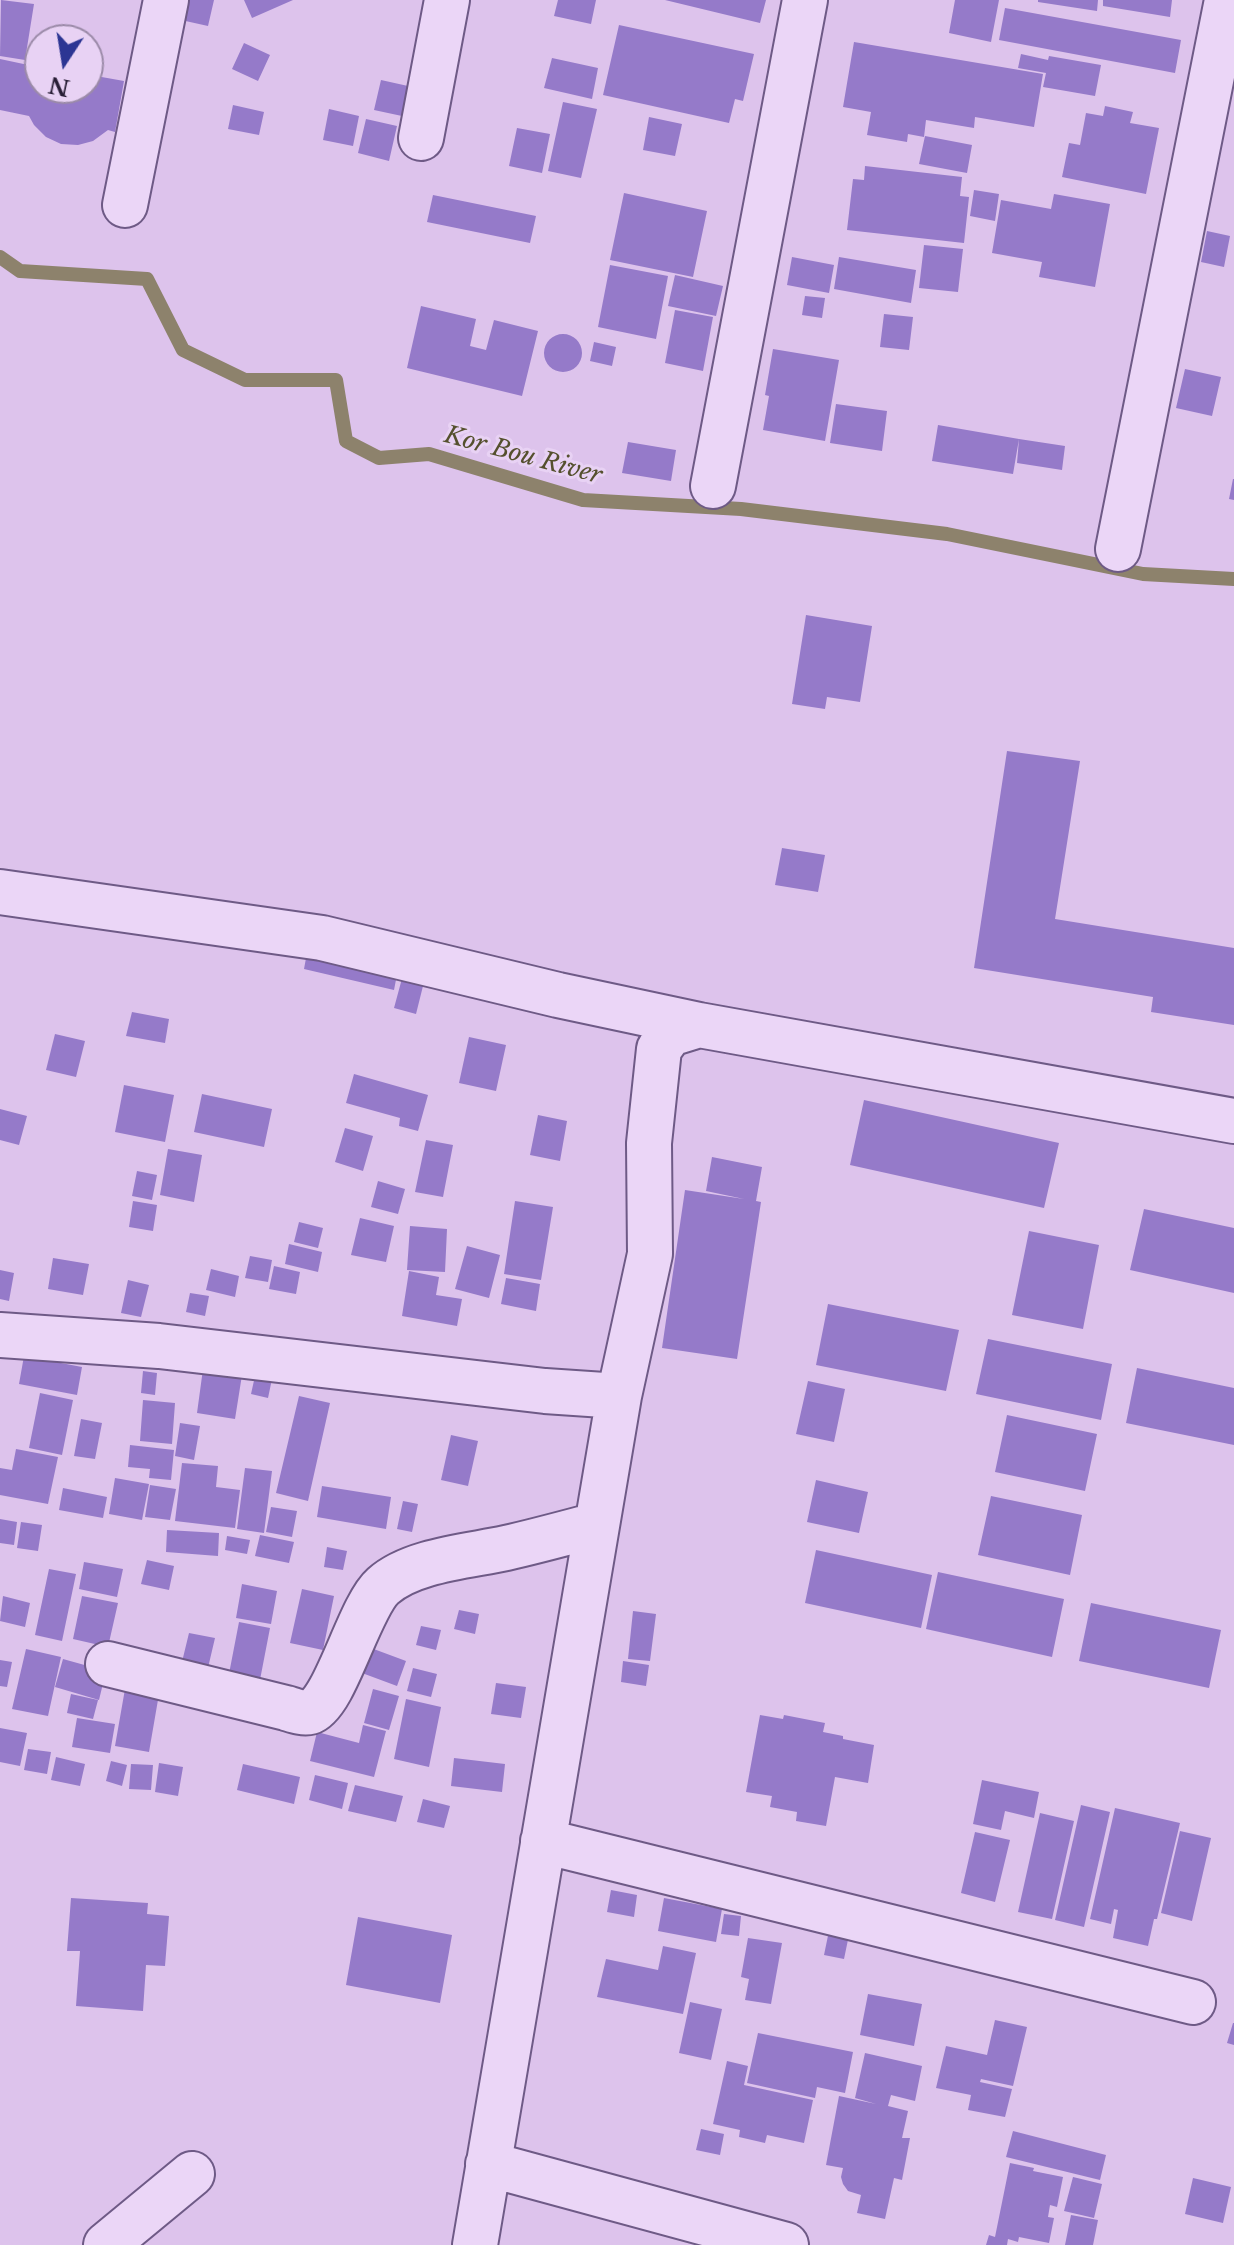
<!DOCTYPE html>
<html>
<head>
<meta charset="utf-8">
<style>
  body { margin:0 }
  #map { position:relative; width:1234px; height:2245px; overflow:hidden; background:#ddc3ec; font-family:"Libre Baskerville",serif }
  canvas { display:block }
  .north { position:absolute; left:24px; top:24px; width:80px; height:80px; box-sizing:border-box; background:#e8d2f4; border:2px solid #9b8aa8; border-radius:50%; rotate:192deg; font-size:22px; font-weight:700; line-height:32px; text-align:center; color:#281e36 }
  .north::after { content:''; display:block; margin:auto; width:28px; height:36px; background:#2c3593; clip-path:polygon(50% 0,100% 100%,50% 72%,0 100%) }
</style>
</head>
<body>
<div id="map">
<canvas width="1234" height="2245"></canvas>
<div class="north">N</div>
</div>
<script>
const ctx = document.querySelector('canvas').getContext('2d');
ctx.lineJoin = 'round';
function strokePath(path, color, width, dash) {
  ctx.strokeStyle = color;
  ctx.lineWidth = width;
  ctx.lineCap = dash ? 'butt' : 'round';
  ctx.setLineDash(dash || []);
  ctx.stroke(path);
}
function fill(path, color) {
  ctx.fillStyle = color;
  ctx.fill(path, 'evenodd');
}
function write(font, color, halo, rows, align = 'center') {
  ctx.font = font + ' "Libre Baskerville",serif';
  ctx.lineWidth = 6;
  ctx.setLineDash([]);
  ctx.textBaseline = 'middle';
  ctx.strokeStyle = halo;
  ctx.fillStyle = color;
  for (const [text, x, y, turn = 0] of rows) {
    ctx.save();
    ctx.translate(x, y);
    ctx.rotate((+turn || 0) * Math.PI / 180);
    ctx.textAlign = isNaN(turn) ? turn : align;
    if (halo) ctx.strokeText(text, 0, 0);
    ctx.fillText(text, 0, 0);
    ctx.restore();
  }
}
strokePath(new Path2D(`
  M0,257L20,271L147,279L183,350L245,380H336L346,441L379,458L429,454L583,500L741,509L947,534L1143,574L1234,579`), '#8d826c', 14);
fill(new Path2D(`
  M1,0L34,4L25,60L0,56Z
  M185,0H214L208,26L181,20Z
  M244,0H293L252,18Z
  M558,0H596L591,24L554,16Z
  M665,0H766L760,23Z
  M955,0H999L991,42L949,33Z
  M1038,0H1098L1097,11L1038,2Z
  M1103,0H1172L1170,17L1103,6Z
  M1005,8L1181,40L1175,73L999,40Z
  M619,25L754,54L743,101L735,99L729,123L603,95Z
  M854,42L1043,74L1034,127L975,117L974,128L926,120L924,137L908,134L907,142L867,135L871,112L843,107Z
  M244,43L270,55L258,81L232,69Z
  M35,49L40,50V88H88V59L99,61L96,76L124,81L115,132L108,130L93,141L78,145L61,144L46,137L34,125L29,116L0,110V59L33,66Z
  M1021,54L1048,60L1049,56L1101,65L1095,96L1043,87L1046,73L1018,68Z
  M552,58L598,68L592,99L544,88Z
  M381,80L408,86L402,116L374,110Z
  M563,102L597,109L581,178L548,171Z
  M233,105L264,112L259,135L228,129Z
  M1105,106L1133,112L1130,123L1159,128L1146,194L1062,177L1069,143L1080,145L1086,113L1103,116Z
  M329,109L359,116L353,146L323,140Z
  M649,117L682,124L675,156L643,150Z
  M366,119L397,126L389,161L358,153Z
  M517,128L550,134L542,173L509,166Z
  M925,136L972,145L967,173L919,164Z
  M865,166L962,177L960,196L969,197L964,243L847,230L853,179L864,180Z
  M974,190L999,194L995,221L970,216Z
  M624,193L707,211L693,277L610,260Z
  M1054,194L1110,204L1095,287L1039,277L1042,262L992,253L1001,200L1051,209Z
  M433,195L536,216L530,243L427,222Z
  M1207,231L1230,236L1224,267L1201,262Z
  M924,245L963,249L958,292L919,288Z
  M792,257L834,265L829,293L787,285Z
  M839,257L916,270L911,303L834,289Z
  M610,265L668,276L656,339L598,327Z
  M675,275L723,286L716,316L668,306Z
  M805,296L825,298L822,318L802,315Z
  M421,306L476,319L470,346L486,350L494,320L538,331L522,396L407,368Z
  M675,310L713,317L703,371L665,363Z
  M884,314L913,317L909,350L880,347Z
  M544 353a19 19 0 1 1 38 0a19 19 0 1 1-38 0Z
  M594,342L616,347L612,366L590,361Z
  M773,349L839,360L825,441L763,430L769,396L765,395Z
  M1185,369L1221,377L1212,416L1176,408Z
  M836,404L887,411L882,451L830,443Z
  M938,425L1019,439L1013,474L932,461Z
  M1019,439L1065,446L1062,470L1017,463Z
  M628,442L676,450L671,481L622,473Z
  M1233,479H1234V500L1229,499Z
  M806,615L872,626L860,702L827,697L825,709L792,704Z
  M1007,751L1080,761L1055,919L1234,948V1025L1151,1012L1153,997L974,968Z
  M782,848L825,855L818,892L775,885Z
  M309,942L400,959L394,990L304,969Z
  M407,960L428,966L416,1014L394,1008Z
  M132,1012L169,1019L165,1043L126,1036Z
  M55,1034L85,1041L76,1077L46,1070Z
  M469,1037L506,1045L496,1091L459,1083Z
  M354,1074L428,1095L418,1131L399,1126L400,1118L346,1103Z
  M124,1085L174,1095L165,1142L115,1132Z
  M202,1094L272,1109L264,1147L194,1132Z
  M864,1100L1059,1143L1044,1208L850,1165Z
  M0,1109L27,1116L19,1145L0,1140Z
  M538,1115L567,1121L560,1161L530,1155Z
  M345,1128L373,1136L363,1171L335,1162Z
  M426,1140L453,1145L443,1197L415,1192Z
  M168,1149L202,1155L194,1202L160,1195Z
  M712,1157L762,1167L756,1201L761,1202L737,1359L662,1348L685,1190L744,1199L706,1191Z
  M137,1171L157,1175L152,1200L132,1196Z
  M378,1181L405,1189L398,1214L371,1207Z
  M133,1201L157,1205L153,1231L129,1227Z
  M515,1201L553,1207L541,1280L504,1274Z
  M1144,1209L1234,1228V1293L1130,1270Z
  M360,1218L394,1226L386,1262L351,1255Z
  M299,1222L323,1228L318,1248L294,1242Z
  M410,1226L447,1229L445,1272L407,1270Z
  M1029,1231L1099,1245L1083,1329L1012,1315Z
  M289,1244L322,1252L318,1272L285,1264Z
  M467,1246L500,1255L489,1298L455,1289Z
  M250,1256L272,1260L268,1282L245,1278Z
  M53,1258L89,1264L83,1295L48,1289Z
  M274,1266L300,1272L296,1294L269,1289Z
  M211,1269L239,1276L235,1297L206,1290Z
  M0,1270L14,1273L9,1301L0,1299Z
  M409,1271L439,1277L436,1295L462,1299L457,1326L402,1316Z
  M506,1278L540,1284L536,1311L501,1304Z
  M128,1280L149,1285L141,1317L121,1313Z
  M190,1293L209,1296L205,1316L186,1312Z
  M828,1304L959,1330L946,1391L816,1365Z
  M988,1339L1112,1364L1101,1420L976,1394Z
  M24,1356L82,1367L77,1395L19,1384Z
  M1137,1368L1234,1388V1445L1126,1423Z
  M203,1369L242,1375L235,1419L197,1413Z
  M143,1371L157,1373L155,1395L141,1393Z
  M255,1376L272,1379L268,1398L251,1394Z
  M808,1381L845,1389L834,1442L796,1434Z
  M40,1393L73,1400L62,1455L29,1448Z
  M299,1396L330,1403L308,1501L276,1493Z
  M143,1400L175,1403L172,1444L140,1441Z
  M1007,1415L1097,1434L1085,1491L995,1472Z
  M81,1419L102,1423L95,1459L74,1456Z
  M180,1423L200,1426L194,1460L175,1456Z
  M451,1435L478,1441L468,1486L441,1480Z
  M130,1445L174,1450L171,1480L149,1478L150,1469L128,1467Z
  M16,1449L58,1457L48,1504L0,1495V1468L12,1470Z
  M182,1463L218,1466L216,1487L240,1490L235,1528L175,1521Z
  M245,1468L272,1471L264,1533L237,1529Z
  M115,1478L149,1484L142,1520L109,1514Z
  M816,1480L868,1492L859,1533L807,1522Z
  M150,1485L176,1489L170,1520L145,1517Z
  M322,1486L391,1497L386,1529L317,1517Z
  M63,1488L107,1497L103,1518L59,1510Z
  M991,1496L1082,1515L1070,1575L978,1555Z
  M403,1501L418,1504L412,1532L397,1529Z
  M271,1507L297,1511L292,1537L266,1532Z
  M0,1519L17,1522L14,1545L0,1543Z
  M21,1522L42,1525L38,1551L17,1548Z
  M167,1530L219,1533L218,1556L166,1552Z
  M260,1535L294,1542L289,1563L255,1556Z
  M227,1536L250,1540L247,1554L225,1550Z
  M327,1547L347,1551L343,1570L324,1567Z
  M816,1550L932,1575L921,1628L805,1603Z
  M147,1560L174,1566L169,1590L141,1584Z
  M84,1562L123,1569L117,1597L79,1589Z
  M49,1569L76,1574L62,1641L35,1635Z
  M938,1572L1064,1599L1052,1657L926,1629Z
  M242,1584L277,1591L271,1624L236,1618Z
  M302,1589L334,1596L323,1650L290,1643Z
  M3,1596L30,1603L25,1627L0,1621Z
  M82,1596L118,1603L108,1647L73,1639Z
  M1091,1603L1221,1630L1209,1688L1079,1661Z
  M459,1610L479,1614L475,1634L454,1629Z
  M633,1611L656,1614L650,1661L628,1659Z
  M239,1622L270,1628L259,1685L228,1679Z
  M421,1626L441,1630L436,1650L416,1645Z
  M189,1633L215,1638L207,1672L181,1666Z
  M371,1648L406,1661L397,1686L362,1673Z
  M26,1649L61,1657L48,1716L12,1709Z
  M63,1659L106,1671L99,1700L55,1687Z
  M0,1660L12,1662L7,1687L0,1686Z
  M623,1661L649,1665L646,1686L621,1682Z
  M413,1668L437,1674L431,1697L407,1691Z
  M496,1683L526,1687L521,1718L491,1714Z
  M125,1689L159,1694L149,1752L115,1746Z
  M373,1689L399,1696L389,1730L364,1723Z
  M71,1694L98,1700L93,1719L67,1713Z
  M406,1699L441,1707L429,1767L394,1759Z
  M760,1715L783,1719L784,1715L825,1723L823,1732L843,1736V1739L874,1745L868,1783L835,1777L826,1826L796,1821L797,1812L770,1807L772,1796L746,1792Z
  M77,1718L115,1724L110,1753L72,1747Z
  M363,1725L386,1731L374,1777L310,1761L317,1732L359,1743Z
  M0,1728L27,1733L20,1766L0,1762Z
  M28,1749L51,1752L47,1774L24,1770Z
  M56,1757L85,1764L80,1786L51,1780Z
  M454,1758L505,1764L502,1792L451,1786Z
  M111,1761L127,1765L122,1786L106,1781Z
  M159,1763L183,1767L178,1796L155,1792Z
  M131,1764L153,1765L151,1790L129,1789Z
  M243,1764L300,1777L294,1804L237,1790Z
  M315,1775L348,1783L342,1809L309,1800Z
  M982,1780L1039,1792L1034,1818L1005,1811L1001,1830L973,1824Z
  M355,1785L403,1796L396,1822L348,1811Z
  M423,1799L450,1806L444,1828L417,1822Z
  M1081,1805L1110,1812L1084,1927L1055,1920Z
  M1115,1808L1180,1823L1157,1919H1154L1148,1946L1113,1938L1118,1910L1114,1909L1111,1924L1090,1919Z
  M1040,1813L1074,1821L1052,1919L1018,1912Z
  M1180,1831L1211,1838L1192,1921L1161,1913Z
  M975,1832L1010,1840L995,1902L961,1893Z
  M611,1890L637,1895L634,1917L607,1912Z
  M71,1898L148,1903L147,1914L169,1916L165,1966L146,1965L143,2011L76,2006L80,1951H67Z
  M664,1898L722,1909L716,1942L658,1931Z
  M724,1914L741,1916L739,1936L721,1934Z
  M358,1917L452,1935L440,2003L346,1985Z
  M830,1926L850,1930L844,1959L824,1955Z
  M748,1938L782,1943L771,2004L745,2000L749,1979L741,1977Z
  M663,1946L696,1953L683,2014L597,1997L606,1959L658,1970Z
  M868,1994L922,2004L914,2046L860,2035Z
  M690,2002L722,2009L711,2060L679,2053Z
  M995,2020L1027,2027L1013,2086L981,2079L980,2082L1012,2089L1005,2117L968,2110L971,2095L936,2088L946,2046L987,2055Z
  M1233,2023H1234V2045L1227,2043Z
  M758,2033L853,2052L845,2093L817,2087L815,2098L747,2083Z
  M865,2053L922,2066L915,2101L891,2095L888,2106L908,2111L902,2138H910L902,2180L894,2178L885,2219L857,2213L861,2195L848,2191L843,2184L841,2177L843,2168L826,2165L839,2096L876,2104L855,2098Z
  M727,2061L748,2066L744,2085L813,2100L804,2143L767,2135L765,2143L739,2137L740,2130L713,2124Z
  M701,2129L724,2134L720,2155L696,2150Z
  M1013,2131L1106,2155L1100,2180L1006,2157Z
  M1010,2163L1034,2168L1033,2171L1063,2177L1057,2207L1050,2205L1048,2217L1054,2218L1049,2243L1019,2237L1018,2242L1008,2239L1007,2245H986L989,2235L995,2237Z
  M1073,2177L1102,2184L1094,2218L1064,2211Z
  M1193,2178L1231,2187L1223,2223L1185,2214Z
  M1071,2215L1098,2220L1093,2245H1065Z`), '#957ac9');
const minor = new Path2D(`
  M421,138L447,0
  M125,205L166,0
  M713,486L805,0
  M1118,549L1227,0
  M0,892L322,938L558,995L699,1025
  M0,1335L159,1346L545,1391L619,1396
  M108,1664L286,1708C293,1710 303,1714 310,1712C335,1705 359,1607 383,1586C412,1560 470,1556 506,1548C537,1541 566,1533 596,1525
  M543,1841L1193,2002
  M488,2164L786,2245
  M106,2245L192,2174
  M475,2245L619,1396L650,1254L649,1143L659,1049L670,1034L699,1025L1234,1121`);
strokePath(minor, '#6e5a86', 48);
strokePath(minor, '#ebd6f7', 44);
write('italic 24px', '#55502e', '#e8d2f4', [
  ["Kor Bou River",523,456,15]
]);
</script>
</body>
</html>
